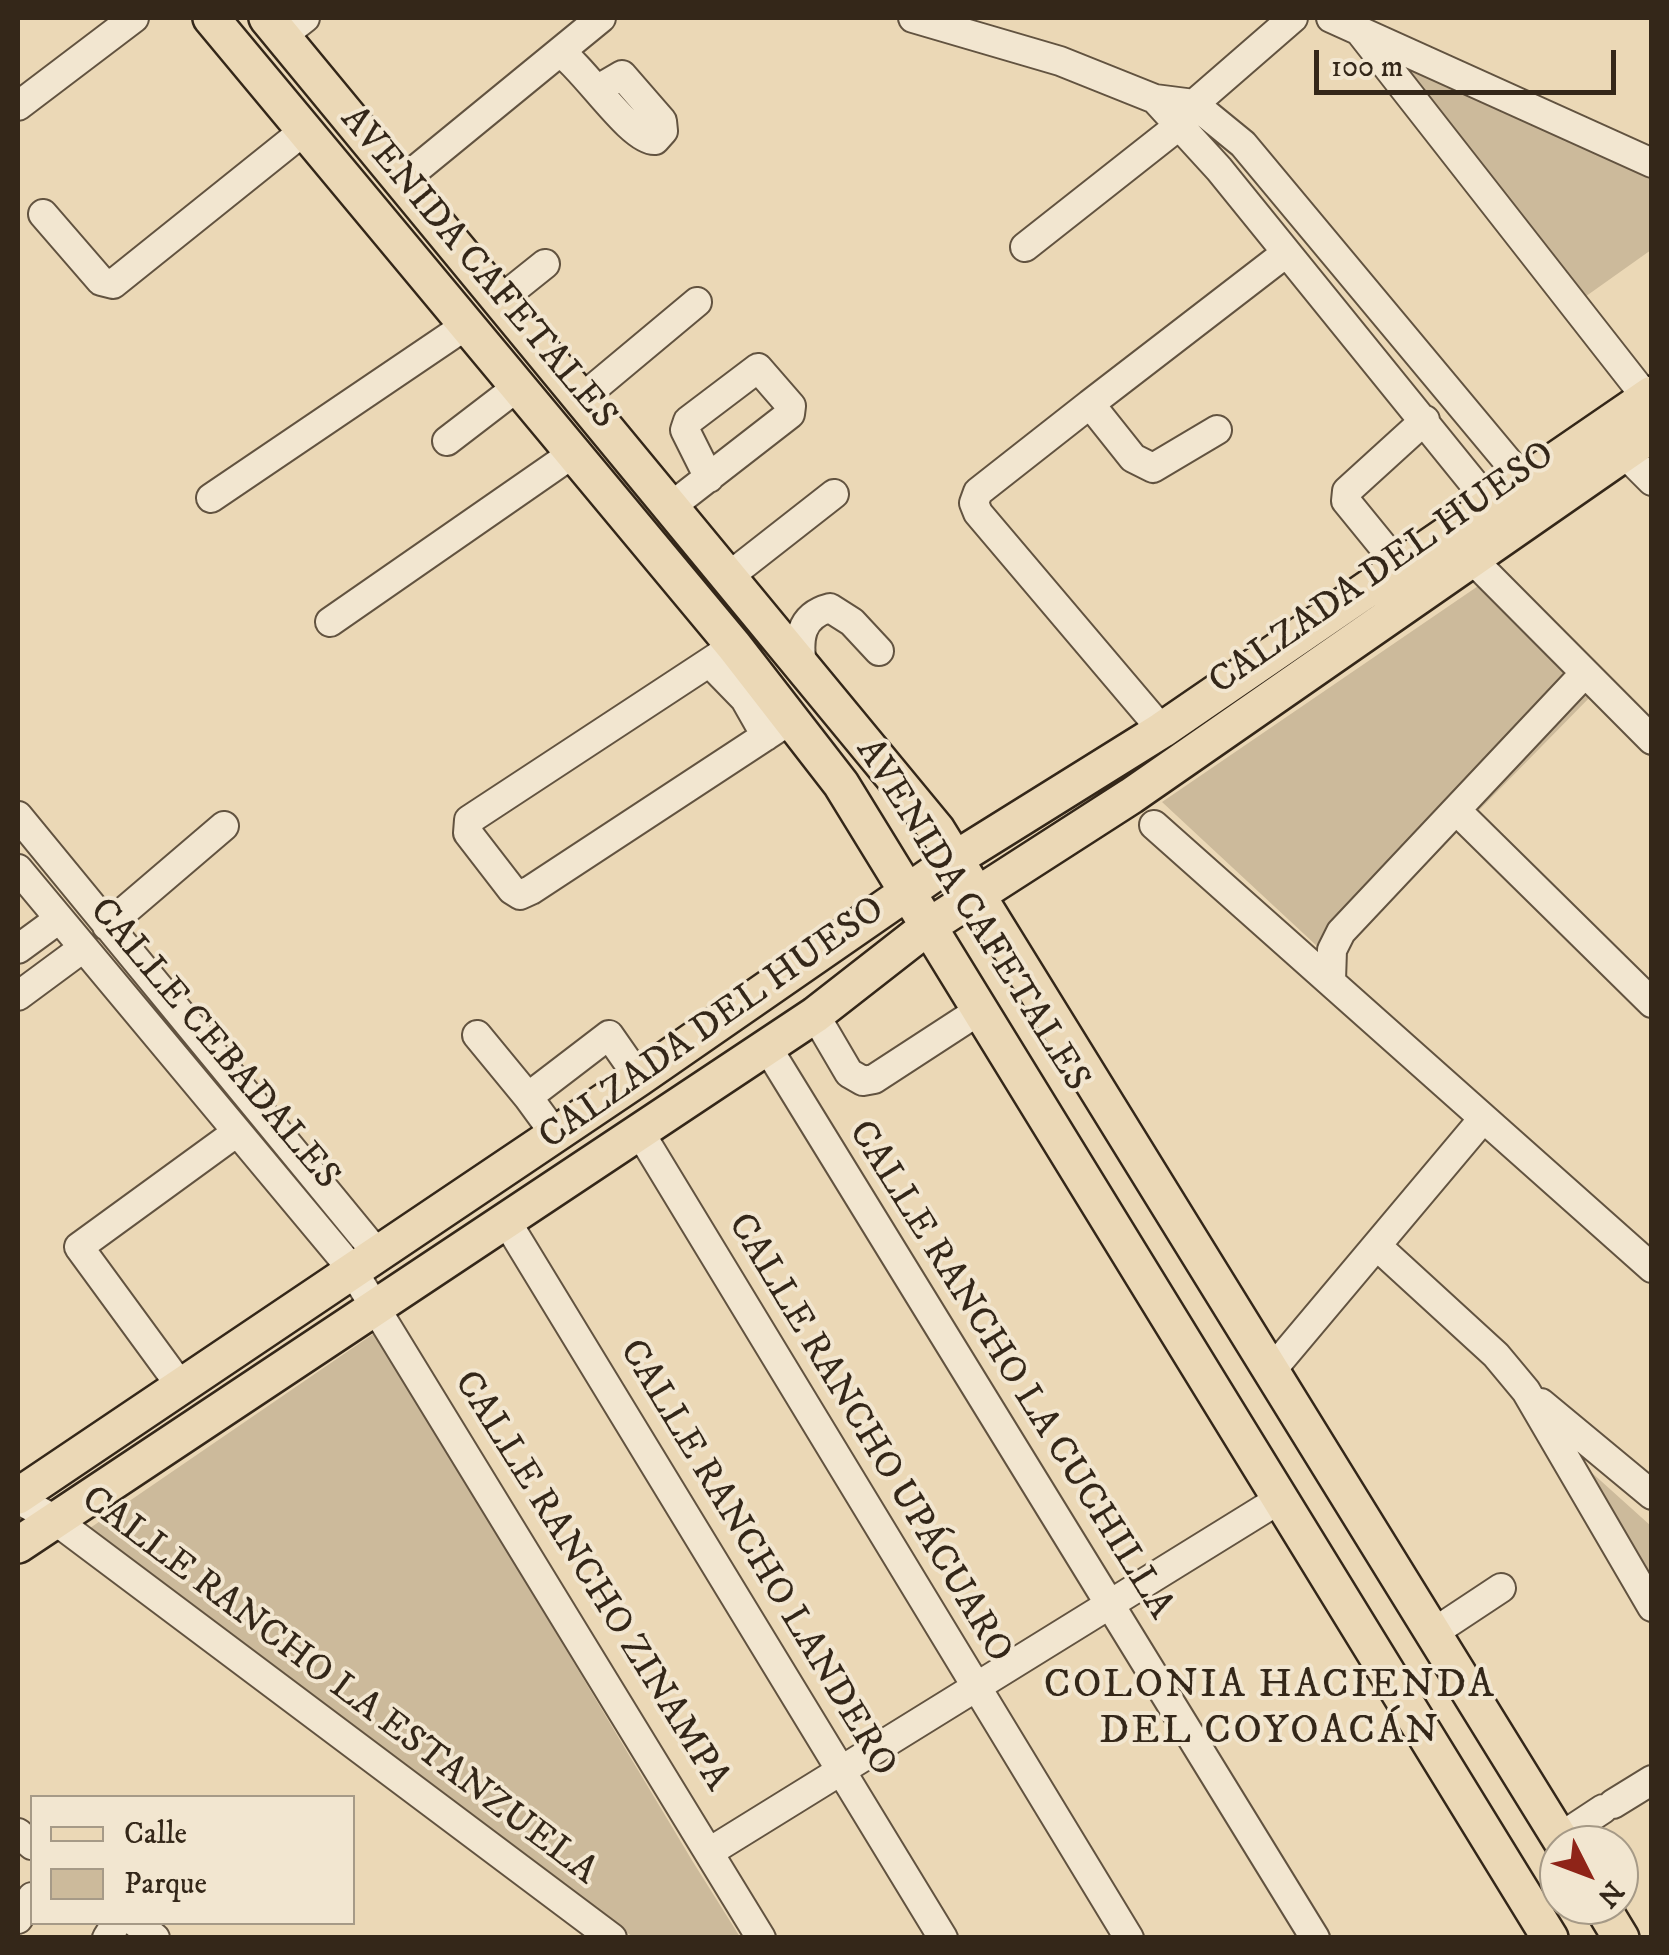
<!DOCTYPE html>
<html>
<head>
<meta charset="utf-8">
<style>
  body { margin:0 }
  #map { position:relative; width:1669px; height:1955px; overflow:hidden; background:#ebd8b6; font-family:"IM FELL DW Pica",serif }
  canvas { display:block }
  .frame { position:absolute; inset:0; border:20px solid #342719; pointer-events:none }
  .legend { position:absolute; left:30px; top:1795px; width:325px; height:130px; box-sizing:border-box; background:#f2e6d0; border:2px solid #a69a87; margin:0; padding:12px 18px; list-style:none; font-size:30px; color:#342719 }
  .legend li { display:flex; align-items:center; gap:20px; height:50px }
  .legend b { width:50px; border:2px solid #a69a87 }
  .north { position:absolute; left:1539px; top:1825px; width:100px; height:100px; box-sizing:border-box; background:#f2e6d0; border:2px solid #a69a87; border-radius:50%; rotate:132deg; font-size:28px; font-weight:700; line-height:40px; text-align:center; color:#342719 }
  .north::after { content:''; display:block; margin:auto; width:35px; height:45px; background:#8f2418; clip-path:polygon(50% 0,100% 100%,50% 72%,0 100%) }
  .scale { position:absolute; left:1314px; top:50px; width:302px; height:45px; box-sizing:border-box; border:5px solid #342719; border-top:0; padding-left:12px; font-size:30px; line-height:35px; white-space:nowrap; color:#342719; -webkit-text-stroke:8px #f2e6d0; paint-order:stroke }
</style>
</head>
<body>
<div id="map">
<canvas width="1669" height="1955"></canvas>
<div class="frame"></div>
<ul class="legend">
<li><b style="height:12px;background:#ebd8b6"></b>Calle</li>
<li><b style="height:28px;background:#ccba9b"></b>Parque</li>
</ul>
<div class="north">N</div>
<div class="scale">100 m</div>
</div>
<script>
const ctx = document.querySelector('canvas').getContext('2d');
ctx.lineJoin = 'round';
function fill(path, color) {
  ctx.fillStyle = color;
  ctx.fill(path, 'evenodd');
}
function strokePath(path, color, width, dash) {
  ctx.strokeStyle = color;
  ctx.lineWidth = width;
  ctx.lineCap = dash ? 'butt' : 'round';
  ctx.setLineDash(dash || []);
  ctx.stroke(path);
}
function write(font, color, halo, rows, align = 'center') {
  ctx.font = font + ' "IM FELL DW Pica",serif';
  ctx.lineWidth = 8;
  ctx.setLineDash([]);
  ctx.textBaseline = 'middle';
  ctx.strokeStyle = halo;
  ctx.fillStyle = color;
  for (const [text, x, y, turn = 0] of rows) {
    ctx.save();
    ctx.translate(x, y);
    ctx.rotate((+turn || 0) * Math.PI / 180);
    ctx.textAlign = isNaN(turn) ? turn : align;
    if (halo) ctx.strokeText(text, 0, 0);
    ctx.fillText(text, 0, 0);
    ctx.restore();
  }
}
fill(new Path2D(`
  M1393,57L1651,166V250L1582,299Z
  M1484,582L1593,694L1332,960L1162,802Z
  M376,1332L693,1862L740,1937H633L90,1528Z
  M1591,1472L1651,1526V1574Z`), '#ccba9b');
const minor = new Path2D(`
  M913,18L1060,61L1155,99L1194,104L1243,144L1535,494
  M1331,18L1652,163
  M1357,28L1646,397
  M282,36L305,18
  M560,52C584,68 632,142 655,140L663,131L662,121L622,75L598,89
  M1155,99L1219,169L1501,517
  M18,106L134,18
  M402,181L601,18
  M43,214L101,281L113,284L305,130
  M1025,247L1181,124L1194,104L1293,18
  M500,300L545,264
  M582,398L697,302
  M1090,404L978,492L974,503L978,513L1162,730
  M1217,430L1153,468L1133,458L1090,404L1286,253
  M447,441L520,385
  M1624,453L1652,481
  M211,498L468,324
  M669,508L790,414L791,406L758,368L688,421L685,430L709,478
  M1459,546L1652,740
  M1399,566L1346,501L1347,491L1425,420
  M728,577L834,494
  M330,622L575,452
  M734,646L469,820L468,833L512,890L520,895L531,890L793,718
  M710,663L745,699L766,736
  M802,667C798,640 799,616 830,608L852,622L879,651
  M1457,811L1652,1003
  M18,816L376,1252
  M1154,825L1652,1268
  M18,869L351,1268L761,1938
  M107,926L224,826
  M18,949L59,919
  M1331,980L1332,950L1341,932L1584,674
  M18,996L83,948
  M815,1015L849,1073L863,1081L874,1079L980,1010
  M477,1035L528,1097
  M767,1047L1315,1938
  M639,1131L1129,1938
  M555,1134L528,1097L609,1035L639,1078
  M505,1219L943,1938
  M1377,1246L1496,1355L1526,1391L1652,1607
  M1271,1371L1482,1120
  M180,1385L79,1247L237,1132
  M1541,1403L1652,1495
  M18,1499L55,1520L612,1938
  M1433,1633L1501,1588
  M1613,1804L1652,1780
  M18,1833L32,1845
  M1559,1838L1603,1809
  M711,1851L1280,1499
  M18,1919L32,1897
  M135,1922L155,1938
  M107,1938L117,1922`);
const major = new Path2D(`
  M211,18L734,646L841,784L1550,1938
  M267,18L937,830L1564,1845
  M18,1496L639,1078L955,859L1162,730L1652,394
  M18,1545L815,1015L929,926L1131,796L1652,434
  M1601,1905L1621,1938`);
strokePath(minor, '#625340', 32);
strokePath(major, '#342719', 40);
strokePath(minor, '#f2e6d0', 28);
strokePath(major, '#ebd8b6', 35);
write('38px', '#342719', '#f2e6d0', [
  ["AVENIDA CAFETALES",477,269,50],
  ["CALZADA DEL HUESO",1383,570,-35],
  ["AVENIDA CAFETALES",971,916,58],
  ["CALZADA DEL HUESO",713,1025,-35],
  ["CALLE CEBADALES",213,1045,50],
  ["CALLE RANCHO LA CUCHILLA",1009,1371,58],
  ["CALLE RANCHO UPÁCUARO",868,1439,59],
  ["CALLE RANCHO LANDERO",756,1559,59],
  ["CALLE RANCHO ZINAMPA",590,1582,58],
  ["CALLE RANCHO LA ESTANZUELA",338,1687,37]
]);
ctx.letterSpacing = '2.5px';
write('40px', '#342719', '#f2e6d0', [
  ["COLONIA HACIENDA",1270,1688],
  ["DEL COYOACÁN",1270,1734]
]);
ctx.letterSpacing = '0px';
</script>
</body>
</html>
